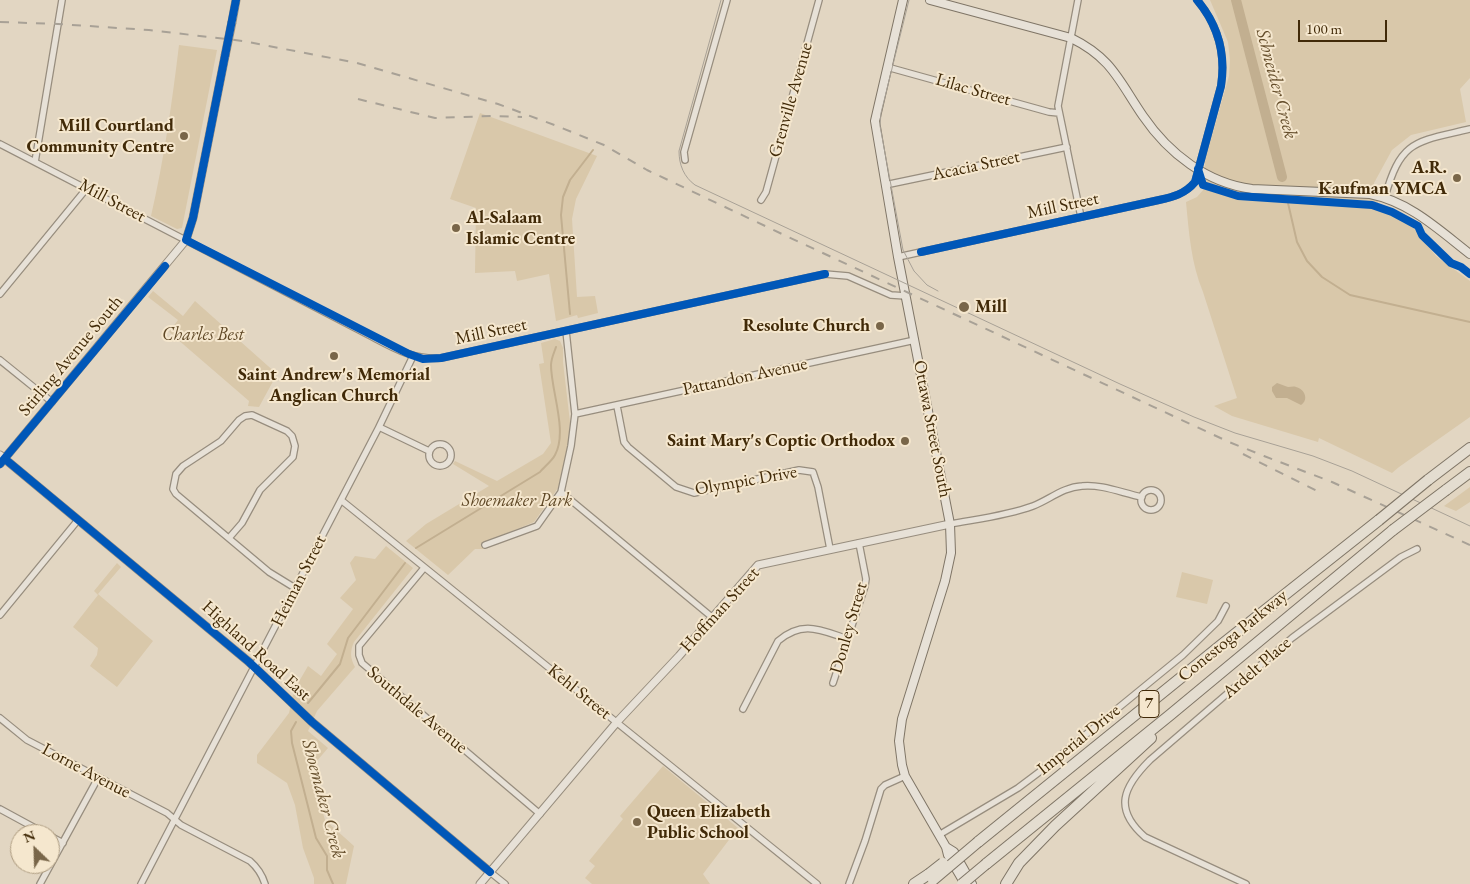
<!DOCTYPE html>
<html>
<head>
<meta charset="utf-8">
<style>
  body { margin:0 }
  #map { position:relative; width:1470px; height:884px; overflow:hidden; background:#e2d6c2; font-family:"EB Garamond",serif }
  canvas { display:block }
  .north { position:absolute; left:10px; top:824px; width:50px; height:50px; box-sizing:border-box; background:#f5e7ce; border:1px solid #ad9b7f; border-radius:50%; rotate:336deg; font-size:14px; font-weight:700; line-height:20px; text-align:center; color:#412a08 }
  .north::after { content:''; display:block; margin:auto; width:18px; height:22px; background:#796649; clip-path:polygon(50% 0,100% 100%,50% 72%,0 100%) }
  .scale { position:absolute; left:1298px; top:20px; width:89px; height:22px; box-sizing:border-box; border:2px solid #412a08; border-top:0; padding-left:6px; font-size:15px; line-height:18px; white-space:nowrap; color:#412a08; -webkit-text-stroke:4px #f5e7ce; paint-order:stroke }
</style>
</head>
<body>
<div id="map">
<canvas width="1470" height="884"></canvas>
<div class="north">N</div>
<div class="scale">100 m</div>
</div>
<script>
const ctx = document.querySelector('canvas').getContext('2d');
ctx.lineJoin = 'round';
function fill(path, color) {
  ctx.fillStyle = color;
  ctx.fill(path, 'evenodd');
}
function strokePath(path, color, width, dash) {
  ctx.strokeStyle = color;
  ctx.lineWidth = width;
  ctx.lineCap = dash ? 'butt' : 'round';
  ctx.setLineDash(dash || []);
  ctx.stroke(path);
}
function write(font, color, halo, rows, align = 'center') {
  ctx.font = font + ' "EB Garamond",serif';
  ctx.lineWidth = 4;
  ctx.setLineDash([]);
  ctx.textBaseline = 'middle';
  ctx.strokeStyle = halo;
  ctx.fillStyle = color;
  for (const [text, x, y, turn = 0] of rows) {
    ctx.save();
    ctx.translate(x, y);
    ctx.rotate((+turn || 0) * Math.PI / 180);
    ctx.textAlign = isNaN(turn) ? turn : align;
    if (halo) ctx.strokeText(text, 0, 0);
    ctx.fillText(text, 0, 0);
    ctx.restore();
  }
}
fill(new Path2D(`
  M1210,0H1470V78L1460,89L1466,122L1411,135L1392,150L1374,183L1379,208L1413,227L1436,256L1470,281V417L1399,467L1392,473L1319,438L1318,442L1232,416L1214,406L1237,398L1203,292C1191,263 1189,233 1186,202L1197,197L1204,189L1205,160L1229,76L1230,60L1228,42Z
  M179,45L217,50L182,228L177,229L151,216C164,160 172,103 179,45Z
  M480,113L597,156L576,199L572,219L577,297L595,296L598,313L578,318L577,315L556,321L549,274L517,281L515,271L475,273L476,208L450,199Z
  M153,291L183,316L195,301L277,374L259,407L248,406L249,401L169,332L178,320L148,297Z
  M555,339L560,341L563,348V362L570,422L568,451L558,488L534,522L486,542L485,549H475L448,575L406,541L426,524L489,486L453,464L455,461L497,481L543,454L551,443L539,364L544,363L541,343Z
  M1470,487V502L1456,511L1444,506Z
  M386,546L413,568L354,642C350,651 350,658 355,667L317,711L308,731L328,748L310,769L325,820L354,846L346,884H314V878L303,848L295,805L287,783L257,763V755L289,713L294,690L308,666L321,676L337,654L327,644L353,609L340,598L356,580L350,563L355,556L375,559Z
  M117,563L121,567L98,594L153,641L117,687L90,666L97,655L98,648L73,627L98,595L94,591Z
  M1182,572L1213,580L1207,604L1176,597Z
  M663,766L738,828L703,874L710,884H592L585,878L595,866L589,861L623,819L620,816Z`), '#d9c8aa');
fill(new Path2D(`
  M1277,383C1281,384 1284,386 1288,387C1291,387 1294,386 1296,387C1305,389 1309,400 1301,405L1287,398H1276L1272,391V387Z`), '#c2af90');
strokePath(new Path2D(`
  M1288,203L1297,242L1307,261L1322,277L1350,295L1470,322
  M570,314L561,215L563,197L570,180L593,150
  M416,548L540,472C544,467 552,461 555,455C568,431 551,391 551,365C551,359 554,353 556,347
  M308,703L340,664L348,638L405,563
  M296,722L291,731L292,743L316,838L327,856V870L333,884`), '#c2af90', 2);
strokePath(new Path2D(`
  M1236,0L1282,177`), '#c2af90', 10);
const minor = new Path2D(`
  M1078,0L1058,106L1081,217
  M887,67L1049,112L1059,113
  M0,144L361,331C389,345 409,360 441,358L825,274L848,276L891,295L906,296
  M685,160L684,152L727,0
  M35,162L62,0
  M885,185L1067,147
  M1385,197C1401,139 1416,142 1470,129
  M761,200L766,192L819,0
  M898,257L1159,200C1173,197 1185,194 1195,182L1221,86C1226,54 1218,25 1197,0
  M0,294L87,188
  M0,360L52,402
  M617,406L624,442L628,447L676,487L694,493L799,470L813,472L818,487L830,549
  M575,414L915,340
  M379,427L429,451
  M429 455a11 11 0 1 1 22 0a11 11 0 1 1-22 0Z
  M1141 500a10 10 0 1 1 20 0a10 10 0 1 1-20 0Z
  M561,492L713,618
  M341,500L817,884
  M950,524C977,519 1006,516 1033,506C1049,500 1063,487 1082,486C1102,484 1122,493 1142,497
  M229,538L242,523L260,490L293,457L295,446L292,436L287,431L252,415L245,416L239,420L221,441L183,466L176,474L173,489L176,494L269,572L295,588
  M485,545L537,526L561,492L571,446L575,414L566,331
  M424,568L359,646V655L362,663L540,814
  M0,615L78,520
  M833,683L865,586L866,579L859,543
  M743,709L778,641C803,620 820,630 848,639
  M0,718L27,740L167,813L181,825L250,861C258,868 262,874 265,884
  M0,809L46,834
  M939,835L1018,788L1046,767L1183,655L1218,621L1226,606
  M50,836L63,843
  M490,872L505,884
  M40,884L98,778
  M141,884L379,427L413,356
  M849,884L865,841L881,789L885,785L905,776
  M1246,884L1145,837C1113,809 1123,787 1150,760L1292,638L1401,557L1417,549`);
const tertiary = new Path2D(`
  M232,22L236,0
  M0,455L249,662L312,722L490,872
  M0,464L186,240L193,218L225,56
  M480,884L617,722L679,656L758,565L950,524`);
const secondary = new Path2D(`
  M903,0L875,121L898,257L950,524L951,553L945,581L902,719L899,741L902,765L905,776L946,847L948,855L965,884
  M930,0L1071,38C1112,58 1119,81 1143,116C1169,154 1207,183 1252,189L1370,194C1410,202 1439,230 1470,254
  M946,847L954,852L972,884`);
const motorway = new Path2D(`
  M1428,480L1470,448
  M1446,490L1470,472
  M978,842L1220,646L1379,520
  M986,864L1170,715L1393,530
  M914,884L929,874
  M1006,884L1019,863L1055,826L1151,738`);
strokePath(minor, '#978d7e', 8);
strokePath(tertiary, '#978d7e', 9);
strokePath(secondary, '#7f7566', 10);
strokePath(motorway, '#7f7566', 12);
strokePath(minor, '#e7e1d7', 5.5);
strokePath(tertiary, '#e7e1d7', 7);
strokePath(secondary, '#e7e1d7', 8);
strokePath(motorway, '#e4ddd0', 10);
strokePath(new Path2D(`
  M721,0L679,151C679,165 684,177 695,185L1120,384L1194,417L1235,433L1313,456L1352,471L1470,526
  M909,0L881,113L880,126L903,250L914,271L927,285L938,291`), '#a8a196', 1);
strokePath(new Path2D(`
  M0,22L58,24L149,30L243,41L357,63L498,104L557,126L604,145L647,170L782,234L1229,442L1264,456L1332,482L1470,545
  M358,99L435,118L491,116L522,117
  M1243,454L1319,492`), '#a8a196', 2, [9, 9]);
const tertiaryBridge = new Path2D(`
  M225,56L232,22`);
const motorwayBridge = new Path2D(`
  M1379,520L1428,480
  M1393,530L1446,490
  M929,874L943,863
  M933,880L978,842
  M962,884L986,864`);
strokePath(tertiaryBridge, '#978d7e', 9, []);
strokePath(motorwayBridge, '#7f7566', 12, []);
strokePath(tertiaryBridge, '#e7e1d7', 7);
strokePath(motorwayBridge, '#e4ddd0', 10);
strokePath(new Path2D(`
  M236,0L193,218L186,240L409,354L423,359L441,358L825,274
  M1198,169L1203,185L1238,196L1372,205L1392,212L1418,226L1422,235L1451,263L1461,267L1470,274
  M921,252L1159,200C1173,197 1185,194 1195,182L1221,86C1226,54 1218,25 1197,0
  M5,459L249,662L312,722L490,872
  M0,464L165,266`), '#0057b8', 8);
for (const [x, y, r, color] of [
  [184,136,5,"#796649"],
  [1457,178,5,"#796649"],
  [456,228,5,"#796649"],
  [964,307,6,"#796649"],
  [880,326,5,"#796649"],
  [334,356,5,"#796649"],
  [905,441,5,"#796649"],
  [637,822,5,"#796649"]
]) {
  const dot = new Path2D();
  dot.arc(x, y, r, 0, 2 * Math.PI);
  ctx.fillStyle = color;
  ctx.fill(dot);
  strokePath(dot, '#f5e7ce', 2);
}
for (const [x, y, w] of [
  [1149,704,20]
]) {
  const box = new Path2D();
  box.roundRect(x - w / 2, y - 13.5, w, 27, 4);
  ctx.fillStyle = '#f5e7ce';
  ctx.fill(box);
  strokePath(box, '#412a08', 1);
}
write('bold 16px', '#412a08', null, [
  ["7",1149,704]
]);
write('18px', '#412a08', '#f5e7ce', [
  ["Lilac Street",973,90,16],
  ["Grenville Avenue",791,100,-74],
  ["Acacia Street",976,166,-12],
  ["Mill Street",112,201,28],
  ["Mill Street",1063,206,-12],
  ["Mill Street",491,332,-12],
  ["Stirling Avenue South",71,356,-50],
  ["Pattandon Avenue",745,377,-12],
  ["Ottawa Street South",932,429,79],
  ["Olympic Drive",746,481,-10],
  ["Heiman Street",299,581,-63],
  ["Hoffman Street",720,610,-48],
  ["Donley Street",849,628,-74],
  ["Conestoga Parkway",1233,636,-39],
  ["Highland Road East",256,651,42],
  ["Ardelt Place",1257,668,-41],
  ["Kehl Street",579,692,39],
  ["Southdale Avenue",417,710,40],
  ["Imperial Drive",1079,740,-39],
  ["Lorne Avenue",86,771,28]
]);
write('bold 18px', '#412a08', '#f5e7ce', [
  ["Mill Courtland",174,126],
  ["Community Centre",174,147],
  ["A.R.",1447,168],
  ["Kaufman YMCA",1447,189],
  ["Al-Salaam",466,218,"left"],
  ["Islamic Centre",466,239,"left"],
  ["Mill",975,307,"left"],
  ["Resolute Church",870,326],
  ["Saint Andrew's Memorial",334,375,"center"],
  ["Anglican Church",334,396,"center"],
  ["Saint Mary's Coptic Orthodox",895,441],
  ["Queen Elizabeth",647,812,"left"],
  ["Public School",647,833,"left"]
], 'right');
write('italic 18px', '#5e4725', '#f5e7ce', [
  ["Charles Best",203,335],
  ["Shoemaker Park",517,501]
]);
write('italic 19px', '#644d2a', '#f5e7ce', [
  ["Schneider Creek",1276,84,75],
  ["Shoemaker Creek",323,799,75]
]);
</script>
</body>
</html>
